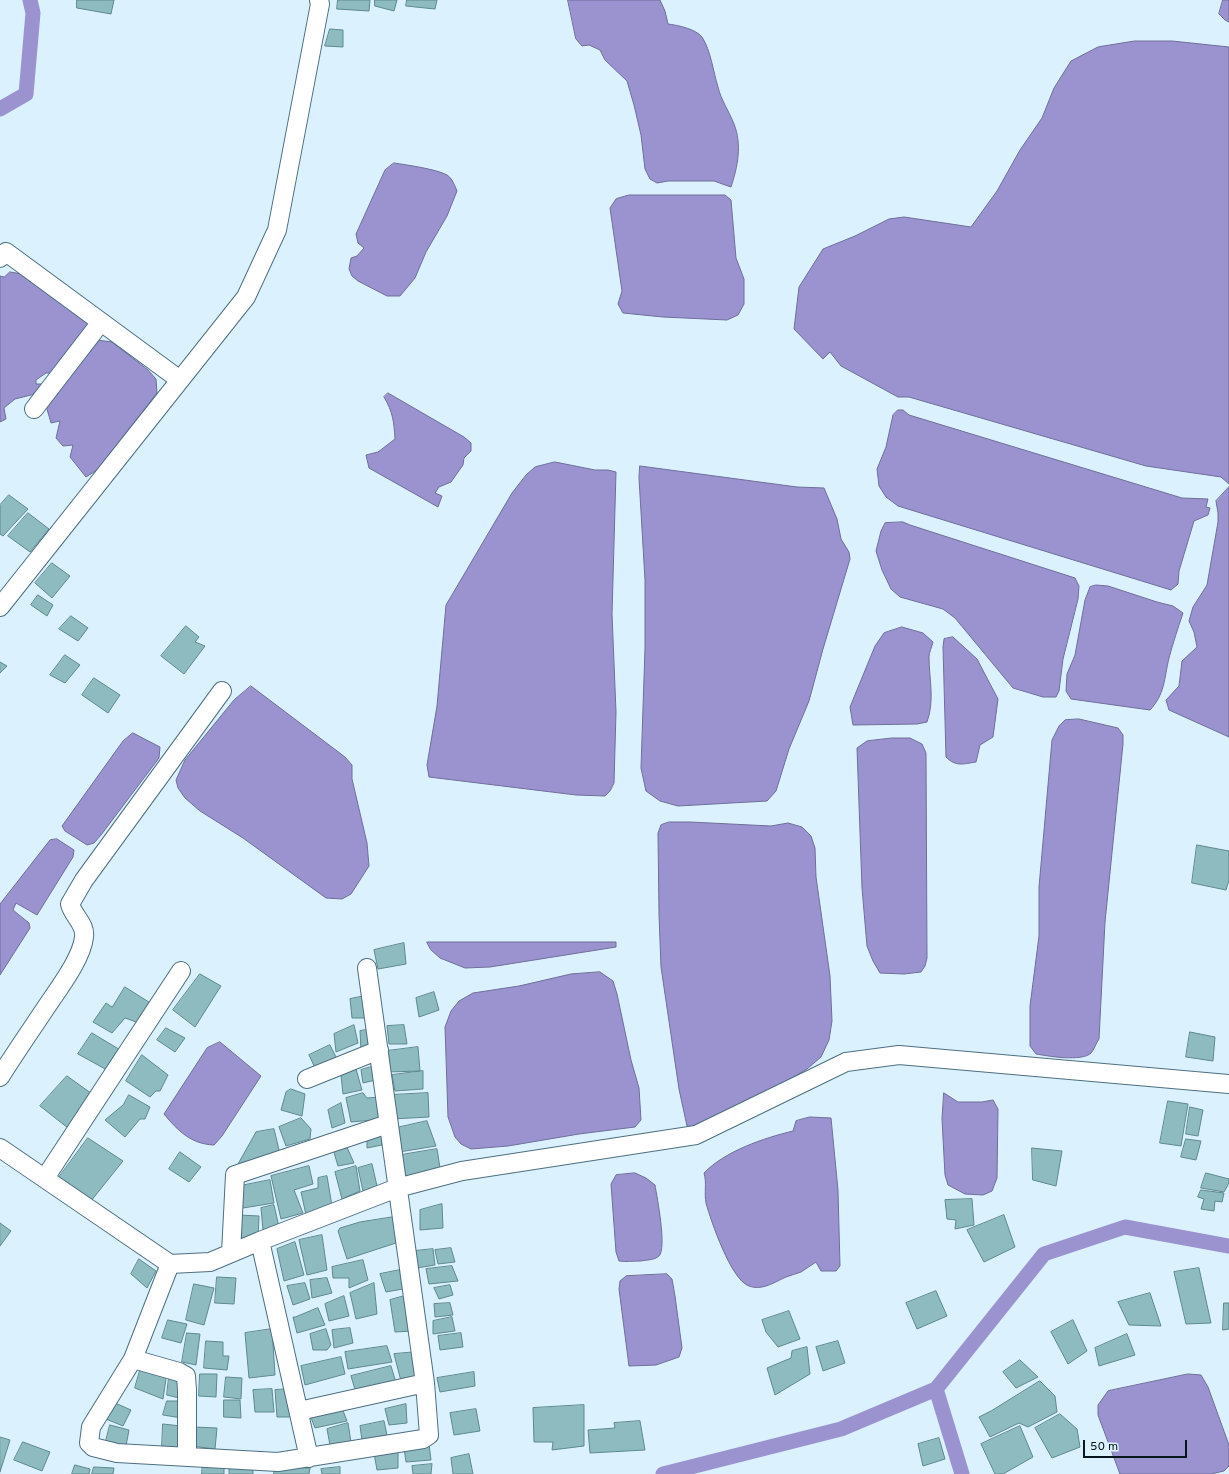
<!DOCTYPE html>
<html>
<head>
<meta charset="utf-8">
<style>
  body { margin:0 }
  #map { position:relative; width:1229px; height:1474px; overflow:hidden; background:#dbf1fe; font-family:Overpass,sans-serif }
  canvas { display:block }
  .scale { position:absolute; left:1083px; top:1440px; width:104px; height:18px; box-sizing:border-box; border:2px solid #08161d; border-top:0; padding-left:5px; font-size:12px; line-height:14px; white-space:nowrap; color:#08161d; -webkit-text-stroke:3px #dbf1fe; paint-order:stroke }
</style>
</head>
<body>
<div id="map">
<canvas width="1229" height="1474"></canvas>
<div class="scale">50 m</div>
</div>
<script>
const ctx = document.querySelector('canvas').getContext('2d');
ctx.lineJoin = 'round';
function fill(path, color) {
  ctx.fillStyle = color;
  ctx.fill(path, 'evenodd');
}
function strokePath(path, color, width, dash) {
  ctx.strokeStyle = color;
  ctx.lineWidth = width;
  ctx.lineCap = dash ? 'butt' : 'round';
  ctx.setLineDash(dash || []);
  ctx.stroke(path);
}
const water = new Path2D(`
  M568,0H660L665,11L668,24C677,25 696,29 702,37C711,51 713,71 718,87C721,100 729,111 734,124C742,144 738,166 731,187L714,181H668L657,183L650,179L645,169L641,135L634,105L627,81L605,60L600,50L589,45L582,46L576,39Z
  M1223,0H1229V22L1225,20L1219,14Z
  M1135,41H1172L1229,47V484L1221,477L1146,466L909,397H898L841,366L830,352L823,359L794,329L799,287L823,249L855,236L889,219L904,217L971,227L997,191L1020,150L1042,118L1054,88L1071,61L1098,47Z
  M394,163C407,165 436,169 447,175C452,178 455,186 457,191L447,216L426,252L415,278L400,296H387L358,281L352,276L349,269L351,258L357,256L364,248L358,243L356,234L380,181L385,170Z
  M629,195H725L731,200L736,258L744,279V304L738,315L727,320L663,317L623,313L618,304L622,291L610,208L616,199Z
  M10,272L22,274L85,316L88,324L82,337L56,373H46L36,380V384H44L39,393L15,399L4,408L6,419L0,422V276L4,277Z
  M97,340L112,342L148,370L156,379L157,393L97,470L86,477L70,457L73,445L63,446L56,438L60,421L51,423L45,402Z
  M388,393L464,437L471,443V451L464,458L463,465L451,482L439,487L435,493L442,496L438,507L369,468L366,455L378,452L395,439C394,422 393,412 384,397Z
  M898,410H903L909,415L1182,498L1208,499L1206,507L1210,508L1208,515L1194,521L1179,571L1178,584L1171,590L898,506L886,497L879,486L877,469L886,447L893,415Z
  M555,462L595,470H608L616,472L612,614L616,712L614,783L610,791L605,796L576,795L429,777L427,765L437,706L446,605L512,493L526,475L535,467Z
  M640,466L797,487L824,488L837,519L841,539L849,552L850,559L823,649L809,701L789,749L776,791L767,801L678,806L660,801L646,791L641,768L645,648V580L639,478Z
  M1229,487V737L1169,710L1166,700L1179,686L1182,661L1197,647L1194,632L1189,621L1193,607L1207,585L1218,522V513L1216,501Z
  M903,522L910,525L1075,578L1079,586L1078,599L1063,659L1059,691L1056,697H1043L1013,688L955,618L943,609L900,597L891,589L882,570L876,551L881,531L885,523Z
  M1096,585L1108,586L1157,602L1173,606L1183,613C1178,628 1173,643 1169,658C1164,679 1165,694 1150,710L1071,699L1066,691L1067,674L1075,655L1085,600L1090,587Z
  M902,627L923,633L933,642C932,647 929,652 929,657C929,679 935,700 927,722L917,724L853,725L850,707L875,646L884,633Z
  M953,637L977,659L998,699L993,737L980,745L976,762C963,764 956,767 946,757L943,647L944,639Z
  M251,686L345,757L352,765V779L367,843L369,866L351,894L342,899L326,898L243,838L200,811L185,798L178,788L176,780L185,760L234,700Z
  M1079,719L1118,728L1123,735V744L1105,922L1099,1039C1096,1043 1094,1050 1091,1053C1082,1062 1047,1056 1036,1054L1030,1046V1006L1039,936V887L1052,740L1059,726L1065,720Z
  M133,733L160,747L159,758L101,835L94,843L87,845L65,831L62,826L123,741Z
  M892,738H910L922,744L926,753L927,958L925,966L921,972L904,974L880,973L873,961L867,946L862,888L857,748L867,741Z
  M669,822H690L771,826L788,823L802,827L811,836L815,848L816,877L830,976L832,1021L829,1040L821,1057L807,1069L784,1083L737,1108L691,1127L687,1126L679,1089L661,967L659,914L658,833L661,825Z
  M57,839L74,850L73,857L37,915L16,903L13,910L29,923L30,928L0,975V904L50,840Z
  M427,942H616V947L490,967L465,968L440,958L431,950Z
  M600,972L613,981L617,994L631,1060L639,1088L641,1120L635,1127L579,1134L508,1146L471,1149L461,1144L455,1137L448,1117L445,1027L451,1011L459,1001L473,993L519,986L571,974Z
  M220,1042L261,1076L222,1136L214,1145C191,1144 178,1131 164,1114L207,1048Z
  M944,1093L958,1102H982L993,1100L998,1109L997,1178L992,1191L983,1195L965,1194L948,1185L945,1175L942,1119Z
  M810,1117L831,1118L838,1190L840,1266L836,1271H821L816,1262C811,1265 806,1269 801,1272C796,1274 791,1275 786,1277C775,1282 762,1291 749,1286C731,1280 711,1221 706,1203C704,1193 707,1183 704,1173C725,1151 764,1138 793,1131L796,1121Z
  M635,1173L646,1178L655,1185C657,1197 667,1248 659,1256C655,1260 646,1260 641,1261C633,1261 626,1262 619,1261L616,1252L611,1184L616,1175Z
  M667,1274L672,1279L675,1296L682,1348L679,1357L656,1365L629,1366L619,1289L620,1281L626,1276Z
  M1188,1374L1201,1375L1208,1387L1229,1445V1466L1224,1471L1211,1474H1120L1098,1415V1405L1108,1391Z`);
fill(water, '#9a93d0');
strokePath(water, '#6e6e9a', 1);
strokePath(new Path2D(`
  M0,109L26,94L33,13L30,0
  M936,1389L962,1474
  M663,1474L841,1429L936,1389L1044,1254L1125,1227L1229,1246`), '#9a93d0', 15);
const building = new Path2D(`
  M77,0H114L111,14L77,8Z
  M338,0H370L369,11L337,9Z
  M375,0H397L394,11L375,6Z
  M407,0H437L435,9L406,6Z
  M330,29L343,30V47L325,46Z
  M9,495L28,509L3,536L0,534V505Z
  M28,513L49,529L30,552L8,536Z
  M52,563L70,576L52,598L35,583Z
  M38,595L53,605L47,616L31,605Z
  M71,616L88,628L78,641L59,629Z
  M186,626L199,637L195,642L205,646L184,674L161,656Z
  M65,655L80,665L65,683L50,675Z
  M0,662L7,666L0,673Z
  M94,678L120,695L108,713L82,695Z
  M1197,845L1229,851V880L1226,890L1192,883Z
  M404,943L406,964L378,969L374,950Z
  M200,974L221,986L195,1027L173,1010Z
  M125,987L152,1004L139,1023L125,1018L112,1033L93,1022L106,1003L112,1007Z
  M434,992L439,1010L419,1017L416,998Z
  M365,996L370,1018H352L350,999Z
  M354,1025L358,1043L336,1052L334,1034Z
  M404,1025L407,1044H389L387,1026Z
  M166,1028L185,1038L175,1052L157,1040Z
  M372,1029L375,1048L361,1050L360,1031Z
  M1190,1032L1215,1037L1213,1061L1186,1057Z
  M92,1033L122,1051L107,1070L78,1054Z
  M330,1045L337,1059L316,1070L309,1055Z
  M418,1047L420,1071L388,1072L387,1051Z
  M142,1055L168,1075L160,1091H156L150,1097L126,1081Z
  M378,1065L380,1079L363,1083L361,1070Z
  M356,1069L362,1090L343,1094L341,1075Z
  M423,1071V1089L395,1091L392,1075Z
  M67,1076L95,1096L68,1128L40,1106Z
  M291,1089L305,1094L302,1116L281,1110L286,1092Z
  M363,1093L367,1098L380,1097L384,1119L351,1122L346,1098Z
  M428,1093L429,1117L392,1119L391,1095Z
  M129,1095L150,1107L145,1119H140L125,1137L105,1120L123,1105Z
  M1168,1101L1188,1104L1181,1146L1160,1143Z
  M341,1103L345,1123L332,1128L328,1110Z
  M1190,1107L1203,1110L1198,1136L1186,1134Z
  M301,1118L311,1129L310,1139L286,1146L279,1127Z
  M427,1121L436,1146L399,1152L396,1128Z
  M274,1129L280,1154L238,1168V1164L256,1132Z
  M382,1133V1145L367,1148V1137Z
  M88,1138L123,1161L91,1201L57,1180Z
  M1186,1139L1201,1141L1196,1160L1181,1157Z
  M346,1145L354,1163L338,1166L333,1149Z
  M1032,1148L1062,1151L1056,1186L1033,1180Z
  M437,1149L440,1168L405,1177L401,1155Z
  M180,1152L201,1167L189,1182L169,1169Z
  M372,1164L377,1186L363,1191L358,1168Z
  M309,1166L313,1184L294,1190L303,1213L281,1219L271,1176Z
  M356,1166L360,1191L342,1199L335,1172Z
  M1206,1173L1229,1179V1183L1224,1192L1201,1188Z
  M327,1176L332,1206L306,1215L301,1192L318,1188V1178Z
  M270,1180L274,1203L243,1208L240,1186Z
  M1201,1190L1224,1193L1222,1202L1215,1201L1214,1211L1201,1209L1204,1199L1198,1197Z
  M972,1199L974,1225L955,1229L956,1220L947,1219L945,1200Z
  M442,1204L443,1228L420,1230V1210Z
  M274,1205L279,1227L263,1230L261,1208Z
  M239,1215L259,1216L258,1238L239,1244Z
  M1004,1215L1015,1247L984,1262L967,1230Z
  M394,1217L399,1242L347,1259L338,1231L340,1228L360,1222Z
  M0,1223L11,1231L0,1246Z
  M322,1235L327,1270L307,1275L299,1240Z
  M295,1242L304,1275L284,1281L277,1249Z
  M451,1248L455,1262L438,1264L435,1250Z
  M433,1249L435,1265L417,1268L415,1251Z
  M139,1259L156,1271L147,1288L131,1274Z
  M363,1260L368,1280L349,1288V1278H333L332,1267Z
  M452,1266L458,1281L429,1284L426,1269Z
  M1199,1268L1211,1323L1186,1324L1174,1272Z
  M400,1270L403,1289L386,1292L380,1274Z
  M217,1277L236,1278L234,1304L215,1303Z
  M327,1278L332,1293L312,1298L310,1280Z
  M305,1283L310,1299L293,1305L287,1286Z
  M374,1283L377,1314L356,1319L350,1293Z
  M194,1284L214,1288L204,1325L186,1320Z
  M450,1285L453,1295L439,1299L434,1288Z
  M936,1291L947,1316L917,1329L906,1303Z
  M1150,1293L1161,1326L1129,1325L1118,1302Z
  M408,1295L413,1331L395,1332L390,1300Z
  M344,1296L349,1316L329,1321L325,1304Z
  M450,1303L453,1315L435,1317L434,1304Z
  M1224,1303H1229V1329L1223,1330Z
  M318,1308L325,1325L297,1333L293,1317H295Z
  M789,1311L800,1339L778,1347L766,1332L762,1320Z
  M452,1317L455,1331L433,1334V1321Z
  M168,1320L187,1324L181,1343L162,1338Z
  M1073,1320L1087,1351L1068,1364L1051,1332Z
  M350,1328L353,1343L334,1348L332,1330Z
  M272,1329L275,1375L249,1378L245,1333Z
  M326,1329L331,1345L327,1350H313L310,1334Z
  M187,1333L200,1334L196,1365L182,1362Z
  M461,1333L463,1347L440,1350L438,1336Z
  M1127,1334L1135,1355L1099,1366L1095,1348Z
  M206,1341L223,1342V1356H229L227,1370L204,1368Z
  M838,1341L845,1363L823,1371L816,1347Z
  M387,1346L392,1362L348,1369L345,1352Z
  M807,1347L810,1374L775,1395L767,1368L791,1358L792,1351Z
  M417,1352L420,1377L401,1381L394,1354Z
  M341,1357L345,1374L305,1385L301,1366Z
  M1020,1360L1038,1377L1016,1388L1003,1372Z
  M391,1366L397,1386L356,1393L351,1376Z
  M141,1367L167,1372L163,1399L135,1388Z
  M474,1372L475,1386L440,1392L437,1378Z
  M200,1374H217L216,1397L199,1396Z
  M169,1377L184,1378L183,1399L167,1395Z
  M226,1377L242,1378L241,1399L224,1397Z
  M1040,1381L1055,1396L1057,1412L1028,1427L1019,1423L990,1437L979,1417L991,1411Z
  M272,1389L274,1412H255L253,1390Z
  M290,1389L292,1417H277L275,1390Z
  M224,1400H240L241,1418L224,1417Z
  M167,1401H184L182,1418L163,1415Z
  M113,1402L131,1410L123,1426L101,1417Z
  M406,1404L407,1423L389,1425L385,1409Z
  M584,1405V1446L552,1450L553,1442H534L533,1408Z
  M342,1408L347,1421L315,1428L310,1415Z
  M476,1409L480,1431L454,1435L450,1413Z
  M1060,1414L1077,1429L1080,1447L1052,1458L1035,1428Z
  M384,1421L387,1435L362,1440L360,1426Z
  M640,1421L645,1450L590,1453L588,1430L615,1428L614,1423Z
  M348,1423L351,1442L330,1445L327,1429Z
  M163,1424L181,1426L179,1448L162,1446Z
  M110,1425L129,1430L126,1446L106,1441Z
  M1020,1426L1033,1457L1003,1474H995L981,1444Z
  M194,1427L217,1428L215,1449L192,1446Z
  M0,1437L10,1440L0,1472Z
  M939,1438L945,1459L923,1466L918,1444Z
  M23,1442L50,1452L42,1471L14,1460Z
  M429,1444L431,1460L406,1462L404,1448Z
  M398,1450V1468L377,1470L374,1453Z
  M469,1454L473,1474H453L451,1458Z
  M203,1461L224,1462V1474H202Z
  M432,1464L431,1474H413L412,1466Z
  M75,1465L90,1469L89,1474H72Z
  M253,1465V1474H229V1467Z
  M94,1467L114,1468L113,1474H92Z
  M275,1467L310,1468L309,1474H274Z
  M340,1467V1474H322L321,1469Z`);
fill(building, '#8ebbc0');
strokePath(building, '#5d898e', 1);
const minor = new Path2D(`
  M0,258L6,252L180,380
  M34,409L101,322
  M0,607L246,297L277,230L320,4L319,0
  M0,1077C15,1053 31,1030 47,1006C59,988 82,958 84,937C86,924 73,916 70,904L84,880L222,691
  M307,1079L379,1050
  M0,1148L170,1264L210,1262L260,1241L397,1188L462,1171L696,1135L846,1062L899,1055L1229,1084
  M45,1178L181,971
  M260,1241L309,1458
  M231,1253L235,1175L388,1124
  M170,1264L133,1359L91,1427L89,1443L93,1447L117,1453L278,1462L423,1439L429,1435L425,1383L367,968
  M133,1359L179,1372L186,1376L187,1390V1457
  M299,1411L425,1383`);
strokePath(minor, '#4d6f81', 20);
strokePath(minor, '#fff', 18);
</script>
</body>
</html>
